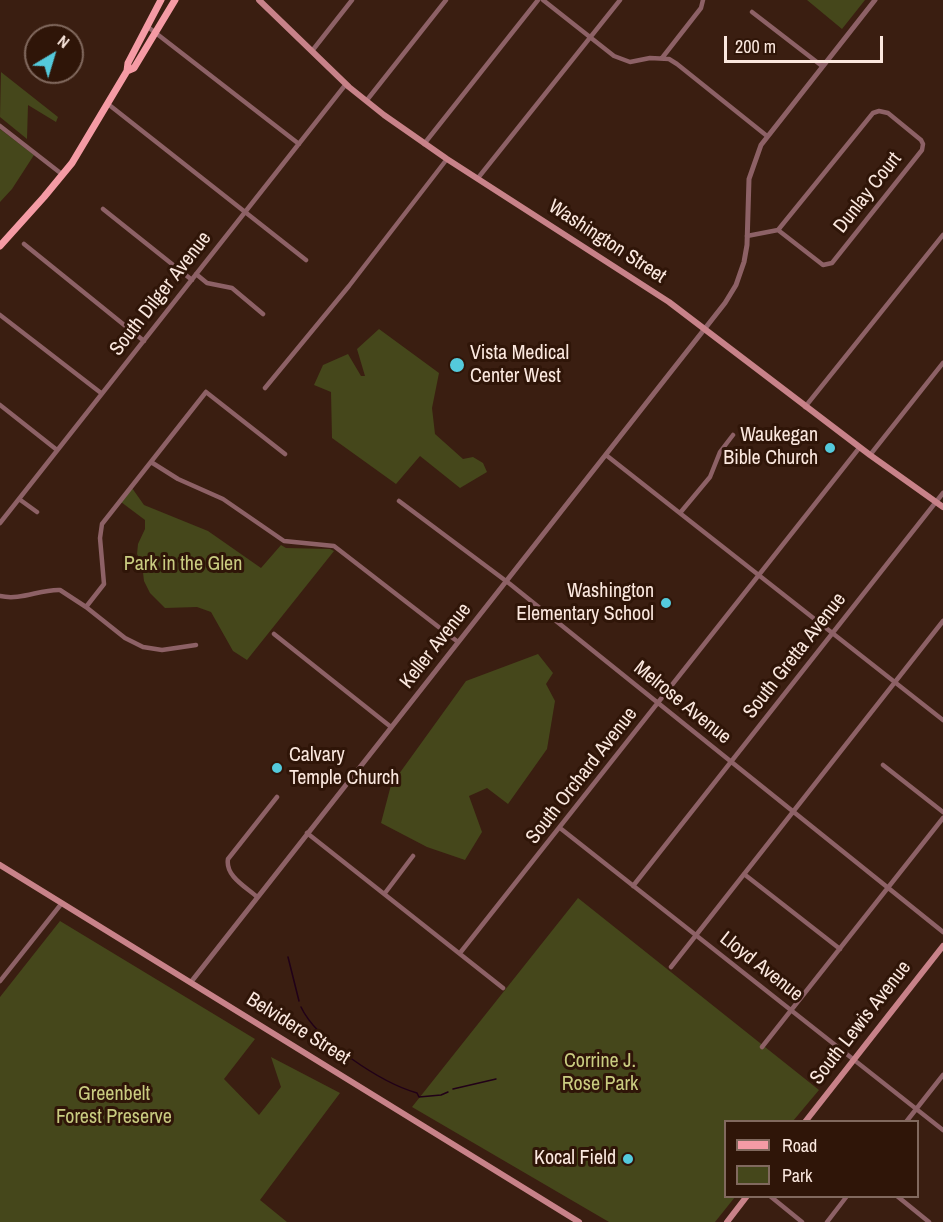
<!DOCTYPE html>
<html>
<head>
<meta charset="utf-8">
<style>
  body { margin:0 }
  #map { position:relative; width:943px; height:1222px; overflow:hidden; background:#3a1e11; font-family:"Archivo Narrow",sans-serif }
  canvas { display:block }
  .legend { position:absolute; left:724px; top:1120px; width:195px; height:78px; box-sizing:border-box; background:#2f1508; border:2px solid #81695e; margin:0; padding:8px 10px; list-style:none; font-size:18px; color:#fbe8df }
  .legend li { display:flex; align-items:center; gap:12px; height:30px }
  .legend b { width:30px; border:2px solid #81695e }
  .north { position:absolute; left:24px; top:24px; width:60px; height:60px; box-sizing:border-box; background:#2f1508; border:2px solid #81695e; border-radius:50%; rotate:38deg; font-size:16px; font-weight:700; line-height:24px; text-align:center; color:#fbe8df }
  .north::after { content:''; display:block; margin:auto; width:21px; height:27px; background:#54cadc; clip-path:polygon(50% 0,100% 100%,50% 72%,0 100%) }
  .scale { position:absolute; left:724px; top:36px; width:159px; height:27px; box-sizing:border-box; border:3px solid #fbe8df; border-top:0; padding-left:8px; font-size:18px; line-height:21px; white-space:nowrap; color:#fbe8df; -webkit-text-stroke:4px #2f1508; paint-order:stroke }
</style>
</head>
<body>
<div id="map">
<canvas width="943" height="1222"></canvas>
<ul class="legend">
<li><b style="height:8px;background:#f59ba5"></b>Road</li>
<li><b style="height:16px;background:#45471b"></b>Park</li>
</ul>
<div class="north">N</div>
<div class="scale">200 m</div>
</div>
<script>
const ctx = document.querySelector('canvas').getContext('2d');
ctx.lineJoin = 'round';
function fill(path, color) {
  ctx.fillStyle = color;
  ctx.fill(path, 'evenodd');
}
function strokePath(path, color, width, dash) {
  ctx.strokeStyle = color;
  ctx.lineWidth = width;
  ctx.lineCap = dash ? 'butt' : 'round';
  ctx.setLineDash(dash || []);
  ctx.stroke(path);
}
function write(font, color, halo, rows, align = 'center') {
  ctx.font = font + ' "Archivo Narrow",sans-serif';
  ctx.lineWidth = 6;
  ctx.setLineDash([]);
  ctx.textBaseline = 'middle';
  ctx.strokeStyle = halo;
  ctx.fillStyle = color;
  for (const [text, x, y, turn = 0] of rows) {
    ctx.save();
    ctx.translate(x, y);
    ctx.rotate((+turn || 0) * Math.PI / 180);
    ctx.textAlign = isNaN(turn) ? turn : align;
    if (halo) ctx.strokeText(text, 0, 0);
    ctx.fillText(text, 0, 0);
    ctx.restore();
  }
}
fill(new Path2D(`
  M807,0H865L842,29Z
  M1,72L58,117L56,122L28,105L27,139L0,117Z
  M0,129L34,155L12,189L0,202Z
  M379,329L439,373L432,408L435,434L463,459L473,457L483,463L487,472L460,488L420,456L396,484L332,438L331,392L314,385L323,365L348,354L361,376H365L357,349Z
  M132,488L144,505L208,531L261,568L281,545L286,548L330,549L334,551L247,660L233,651L211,612L197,607L165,608L150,593L144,581L142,564L137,554L138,544L145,529V520L121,502Z
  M538,654L553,673L546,684L555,701L547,749L508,804L487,788L469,796L482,832L465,860L427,847L381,823L391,785L466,681Z
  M578,898L819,1090L793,1121L726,1122V1196L735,1197L715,1222H609L412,1107Z
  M60,921L255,1039L224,1079L259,1115L281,1087L271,1057L340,1093L260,1200L287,1222H0V997Z`), '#45471b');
strokePath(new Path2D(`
  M288,957L299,1001
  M301,1007C317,1041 382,1083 417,1093L419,1097L441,1095L448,1092
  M453,1089L496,1079`), '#210118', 1.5);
strokePath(new Path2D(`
  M543,0L614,56L630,62L650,58L669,59L677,64L767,136
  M752,12L822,66
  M148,27L299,144
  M312,51L352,0
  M662,58L701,8L703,0
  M367,100L446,0
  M108,104L306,260
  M879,111L888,113L921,140L923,144L922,150L832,263L823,265L778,230L873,113Z
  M0,126L63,175
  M424,144L538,0
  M478,178L620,0
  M103,209L192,280
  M747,236L778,230
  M24,244L144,341
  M196,274L207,283L232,288L263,314
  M0,315L101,393
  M265,388L349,286L447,159
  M206,392L285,454
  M0,405L57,450
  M805,407L943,235
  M606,455L943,720
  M870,455L943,363
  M151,462L178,479L223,499L284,541L334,546L458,642
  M19,499L37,512
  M399,501L510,584L943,932
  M680,513L710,477L720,452L733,435
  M0,523L346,84
  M0,596C21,601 40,589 60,590L86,607L125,638L143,647L162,650L196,645
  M86,607L104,584L100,538L102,524L206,392
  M274,634L391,727
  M883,765L943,812
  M560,828L943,1130
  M307,833L503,988
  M744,874L840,949
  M633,886L943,493
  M385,893L413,856
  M257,897C246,887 225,876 228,859L277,797
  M460,953L860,447
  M671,967L943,621
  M0,981L62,903
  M762,1047L943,818
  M906,1122L943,1075
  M770,1196L802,1222
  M897,1196L929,1222
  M827,1222L847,1196`), '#8d6166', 4.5);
strokePath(new Path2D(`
  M191,982L725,303L736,285L744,262L747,245L749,179L761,145L875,0`), '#8d6166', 5);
strokePath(new Path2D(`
  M259,0L349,87L384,115L447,159L669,302L870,455L943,507
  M0,865L579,1222
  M805,1122L943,946
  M727,1222L747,1196`), '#c88289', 6);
strokePath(new Path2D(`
  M127,71L134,68L175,0
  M0,246L44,197L72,163L127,71L128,63L161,0`), '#f59ba5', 7);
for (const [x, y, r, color] of [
  [457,365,8,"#54cadc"],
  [830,448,6,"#54cadc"],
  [666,603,6,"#54cadc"],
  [277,768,6,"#54cadc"],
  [628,1159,6,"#54cadc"]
]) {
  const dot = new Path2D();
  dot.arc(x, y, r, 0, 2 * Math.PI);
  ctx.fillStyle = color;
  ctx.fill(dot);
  strokePath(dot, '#2f1508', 2);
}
write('20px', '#fbe8df', '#2f1508', [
  ["Dunlay Court",868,193,-52],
  ["Washington Street",607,242,33],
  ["South Dilger Avenue",161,294,-52],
  ["Keller Avenue",436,646,-52],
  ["South Gretta Avenue",795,656,-52],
  ["Melrose Avenue",682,703,39],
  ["South Orchard Avenue",582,776,-52],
  ["Lloyd Avenue",761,967,38],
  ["South Lewis Avenue",861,1023,-52],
  ["Belvidere Street",298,1029,32]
]);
write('20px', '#fbe8df', '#2f1508', [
  ["Vista Medical",470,354,"left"],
  ["Center West",470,377,"left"],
  ["Waukegan",818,436],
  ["Bible Church",818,459],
  ["Washington",654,592],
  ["Elementary School",654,615],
  ["Calvary",289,756,"left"],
  ["Temple Church",289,779,"left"],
  ["Kocal Field",616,1159]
], 'right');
write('20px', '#c9cc80', '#2f1508', [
  ["Park in the Glen",183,565],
  ["Corrine J.",600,1062],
  ["Rose Park",600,1085],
  ["Greenbelt",114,1095],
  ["Forest Preserve",114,1118]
]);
</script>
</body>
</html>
